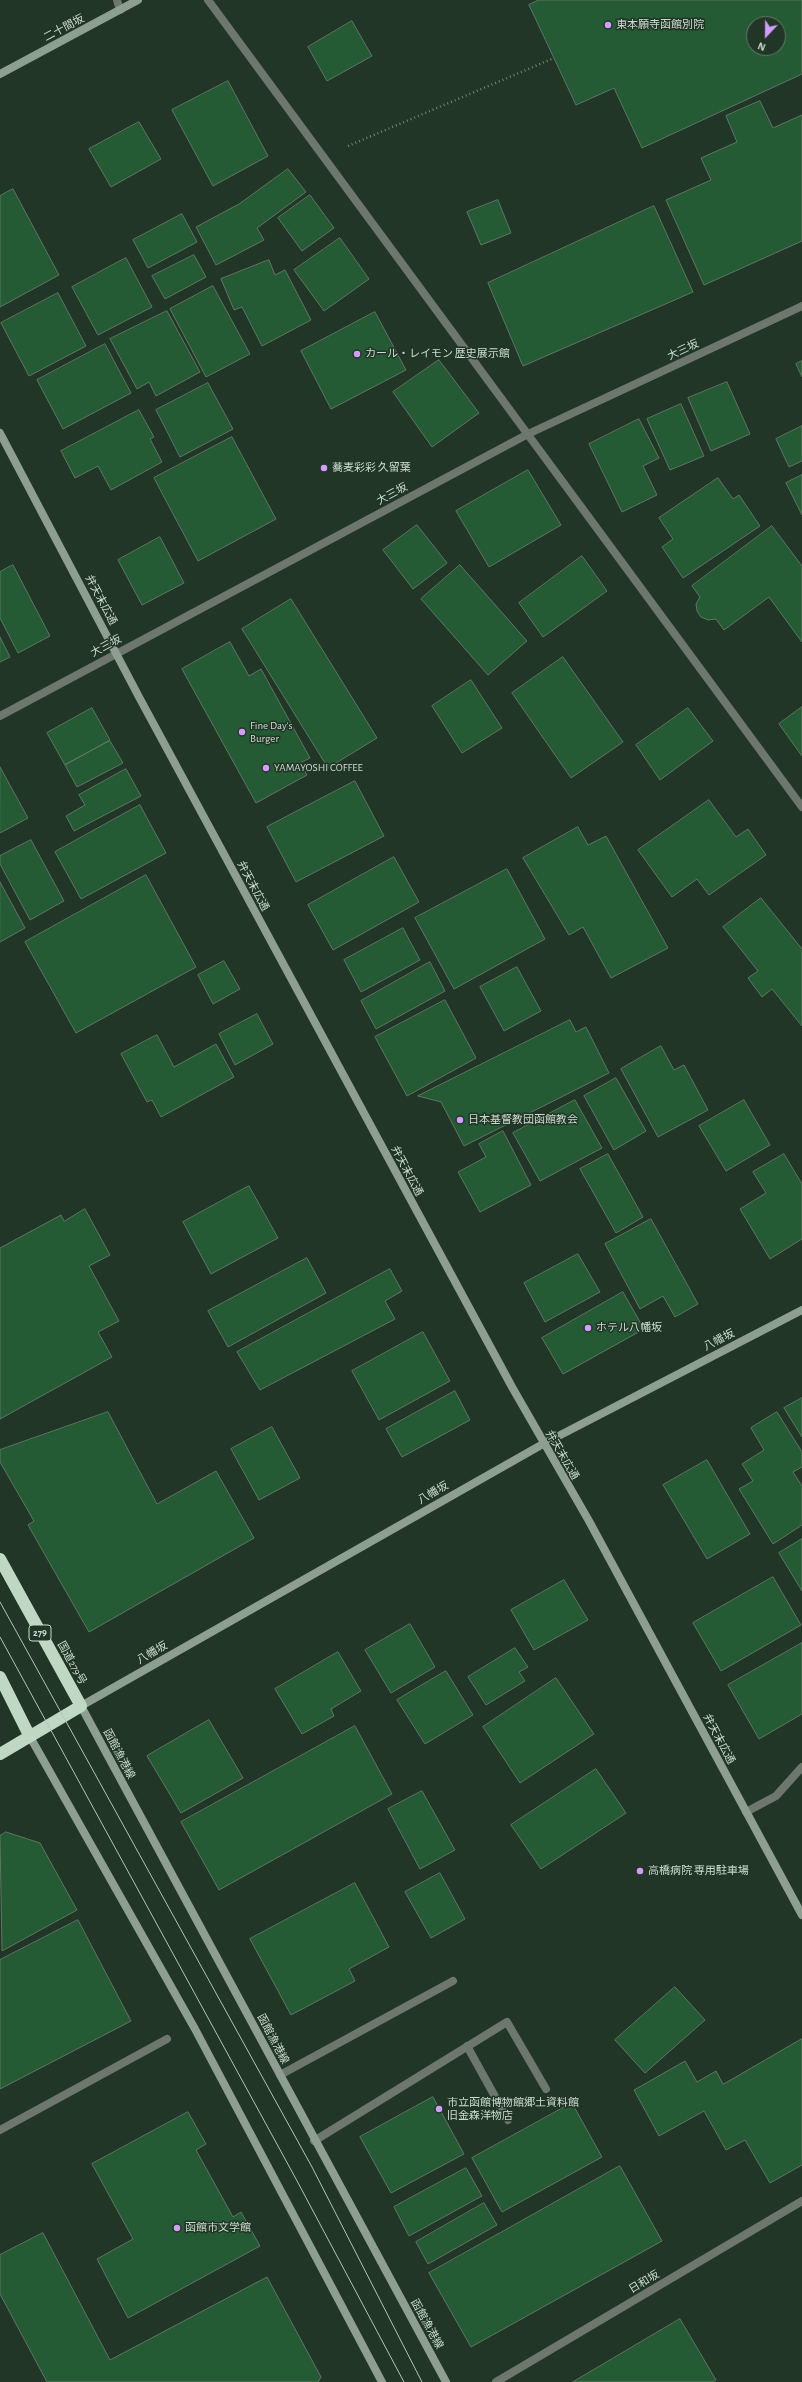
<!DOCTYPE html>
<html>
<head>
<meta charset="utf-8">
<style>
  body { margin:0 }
  #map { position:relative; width:802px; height:2382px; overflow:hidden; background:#213626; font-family:"Alegreya Sans",sans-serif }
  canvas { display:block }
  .north { position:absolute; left:746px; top:16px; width:40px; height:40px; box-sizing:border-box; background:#213626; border:1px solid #66786a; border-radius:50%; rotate:202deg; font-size:11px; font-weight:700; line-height:16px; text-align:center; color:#cddacf }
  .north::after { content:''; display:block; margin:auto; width:14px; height:18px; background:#d39cfd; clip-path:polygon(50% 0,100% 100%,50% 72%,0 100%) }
</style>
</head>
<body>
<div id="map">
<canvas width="802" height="2382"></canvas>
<div class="north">N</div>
</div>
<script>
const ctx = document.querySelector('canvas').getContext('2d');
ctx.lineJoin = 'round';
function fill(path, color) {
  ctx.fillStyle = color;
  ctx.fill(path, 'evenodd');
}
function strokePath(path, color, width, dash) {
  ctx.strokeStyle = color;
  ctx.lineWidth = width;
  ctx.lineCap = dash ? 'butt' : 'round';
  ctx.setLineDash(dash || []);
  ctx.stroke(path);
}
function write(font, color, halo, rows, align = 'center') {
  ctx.font = font + ' "Alegreya Sans","Noto Sans JP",sans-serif';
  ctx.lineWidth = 3;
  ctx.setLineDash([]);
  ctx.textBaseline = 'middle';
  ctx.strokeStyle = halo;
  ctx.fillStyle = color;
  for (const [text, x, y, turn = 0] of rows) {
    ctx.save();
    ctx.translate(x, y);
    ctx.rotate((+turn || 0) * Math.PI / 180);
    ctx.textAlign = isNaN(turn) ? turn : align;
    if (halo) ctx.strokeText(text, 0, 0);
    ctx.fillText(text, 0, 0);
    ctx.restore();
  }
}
const building = new Path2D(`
  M539,0H802V74L642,148L614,88L576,105L529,5ZM754,24H778V48H754Z
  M352,21L372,56L327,81L308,47Z
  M228,81L268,156L213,186L172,110Z
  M760,101L773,128L802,115V241L704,285L666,200L711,180L701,158L737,142L726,116Z
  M139,122L161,159L111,187L89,149Z
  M288,169L306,192L257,228L264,240L216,265L196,227L239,204Z
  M13,189L59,275L0,307V196Z
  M310,195L334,228L302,251L278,218Z
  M498,200L511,233L481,245L467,212Z
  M654,206L693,292L523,366L488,283Z
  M182,214L197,242L148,268L133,240Z
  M340,238L369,279L324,311L294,270Z
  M194,255L206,277L165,299L152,276Z
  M126,258L152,307L98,335L72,287Z
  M269,260L275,275L285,270L311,320L262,346L242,307L234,310L221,279Z
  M213,286L250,354L206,377L170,309Z
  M58,293L86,346L29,376L1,323Z
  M167,311L200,372L156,396L149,382L137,389L110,339Z
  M375,312L406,370L331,409L301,351Z
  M105,344L131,393L63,429L37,380Z
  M439,360L479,413L432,447L393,392Z
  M802,361V377L796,364Z
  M727,382L750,434L711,451L688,398Z
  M208,383L233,429L180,457L156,410Z
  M681,404L704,456L670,470L647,419Z
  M139,410L154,437L150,439L162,462L111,490L98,466L75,478L61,451Z
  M639,419L659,458L643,466L657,495L622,512L589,444Z
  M802,426V461L789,467L776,439Z
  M232,437L276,519L198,561L154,478Z
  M528,470L561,525L489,567L456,511Z
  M802,475V515L786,483Z
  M718,478L733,499L739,495L760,526L683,578L662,547L673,539L659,518Z
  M417,525L447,563L413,589L383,550Z
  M772,526L802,566V642L769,597L724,630L716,619L708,620L701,617L697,611L696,604L700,597L692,586Z
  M160,537L184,583L142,605L118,560Z
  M582,556L607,591L543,637L519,603Z
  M13,565L50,636L18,653L0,618V572Z
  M460,565L527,641L488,675L421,599Z
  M291,599L377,738L328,768L242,629Z
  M0,637L10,657L0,662Z
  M230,642L249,676L261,669L310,758L300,763L307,775L256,803L182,669Z
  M563,657L623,742L571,778L512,693Z
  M471,680L502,728L462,753L432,706Z
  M802,707V756L779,724Z
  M92,708L110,740L65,765L47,733Z
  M688,708L713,741L660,780L636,745Z
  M110,741L123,763L77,787L65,765Z
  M0,767L28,818L0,833Z
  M126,769L141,796L74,831L66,816L85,805L79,795Z
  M355,781L384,836L296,882L267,827Z
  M709,800L736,837L748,829L766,855L709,895L697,879L672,897L638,850Z
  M140,805L166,853L81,899L55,852Z
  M578,827L588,845L606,836L668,948L611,978L583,927L569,935L523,858Z
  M31,840L64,901L30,920L0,864V856Z
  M394,857L419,902L333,950L308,905Z
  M507,869L545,939L454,989L415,918Z
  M146,875L196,967L76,1033L25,942Z
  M0,882L25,928L0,942Z
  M761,898L802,949V1026L772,989L762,997L748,978L758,971L723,927Z
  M403,928L420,960L361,992L344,960Z
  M224,961L240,989L213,1004L198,975Z
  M430,962L445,991L376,1029L361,1001Z
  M517,967L541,1011L504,1031L480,987Z
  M445,1000L476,1058L407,1096L375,1037Z
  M257,1014L273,1044L235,1065L219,1034Z
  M570,1020L576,1032L586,1027L609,1073L464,1146L441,1102L418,1096Z
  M157,1035L174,1067L216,1044L234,1077L161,1117L152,1100L147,1102L121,1054Z
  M661,1046L674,1070L684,1065L708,1110L658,1137L621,1069Z
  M616,1078L646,1131L614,1150L584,1096Z
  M575,1100L602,1148L540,1181L513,1133Z
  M744,1100L770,1145L726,1171L699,1126Z
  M503,1131L531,1185L480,1212L458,1172L486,1157L479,1144Z
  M608,1154L643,1217L616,1233L580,1169Z
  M784,1154L802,1184V1239L770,1259L740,1209L766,1193L753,1172Z
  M249,1186L278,1238L211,1274L183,1222Z
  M85,1209L110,1255L89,1266L119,1321L98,1332L112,1357L0,1419V1248L61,1215L64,1221Z
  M651,1219L698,1304L675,1317L663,1296L640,1309L605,1244Z
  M578,1254L600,1292L545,1322L524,1283Z
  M307,1258L326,1293L228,1347L208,1311Z
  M390,1269L402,1291L385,1301L395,1319L260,1390L237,1352Z
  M623,1292L644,1329L563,1374L542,1338Z
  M423,1332L450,1381L379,1420L352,1371Z
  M455,1391L470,1420L402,1457L386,1429Z
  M802,1398V1437L784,1408Z
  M108,1412L157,1504L216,1471L254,1538L89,1632L28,1525L34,1521L0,1462V1450Z
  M777,1412L802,1452V1467L793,1472L802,1486V1525L773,1544L739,1489L753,1481L742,1464L764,1450L751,1428Z
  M272,1427L300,1478L259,1500L231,1449Z
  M707,1460L750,1534L707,1559L663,1485Z
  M802,1539V1591L779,1553Z
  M773,1577L801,1625L721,1671L693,1623Z
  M564,1580L588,1620L534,1650L511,1610Z
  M410,1624L435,1667L391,1693L365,1650Z
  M802,1643V1714L759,1739L728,1685Z
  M515,1648L528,1667L519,1672L525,1681L486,1705L468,1677Z
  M338,1652L361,1691L331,1709L334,1716L302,1734L275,1689Z
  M446,1671L473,1715L425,1744L397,1700Z
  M556,1678L594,1734L520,1783L483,1727Z
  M209,1720L243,1778L181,1813L147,1756Z
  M355,1726L392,1794L219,1890L181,1822Z
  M596,1769L626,1813L541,1869L511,1825Z
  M422,1791L455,1850L420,1869L388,1809Z
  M6,1832L40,1843L77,1910L2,1951L0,1836Z
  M440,1873L465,1919L431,1938L405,1892Z
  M355,1883L389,1947L349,1969L355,1981L291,2015L250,1939Z
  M78,1920L131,2021L0,2089V1960Z
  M675,1987L705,2020L645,2073L615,2040Z
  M802,2039V2165L770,2183L745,2140L726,2150L704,2111L659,2136L634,2090L685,2061L697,2082L716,2071L723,2084Z
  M433,2097L464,2154L391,2193L360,2137Z
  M572,2103L602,2157L502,2212L472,2158Z
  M188,2112L206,2144L196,2150L233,2217L241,2212L260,2246L128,2318L97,2259L133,2239L92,2164Z
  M620,2166L662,2241L471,2347L429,2273Z
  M466,2168L482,2196L409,2236L394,2207Z
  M484,2203L497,2225L428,2264L416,2242Z
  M43,2233L110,2360L267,2277L321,2377L318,2382H47L0,2294V2255Z
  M680,2319L716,2380L713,2382H573Z`);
fill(building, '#245b34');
strokePath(building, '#5f7664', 1);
strokePath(new Path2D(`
  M348,146L554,58`), '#738477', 2.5, [1, 3]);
strokePath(new Path2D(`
  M746,1812L776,1796L802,1767
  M467,2046L508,2120
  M280,2075L453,1981
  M0,2130L167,2039
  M314,2141L507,2022L546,2089`), '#6d776e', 8);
strokePath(new Path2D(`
  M117,0L120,10
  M208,0L802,807
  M0,716L528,434L802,306
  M496,2382L802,2201`), '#6d776e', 8);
strokePath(new Path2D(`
  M0,74L138,0
  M0,433L139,697L512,1387L589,1521L802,1915
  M29,1735L195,2029L382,2382
  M446,2382L81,1706L543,1444L802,1310`), '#8e9e91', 8);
strokePath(new Path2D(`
  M0,1559L81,1706L0,1754
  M0,1677L29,1735`), '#bfd8c4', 12);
strokePath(new Path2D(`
  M0,1602L312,2167L422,2382
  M0,1637L296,2179L404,2382`), '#b5c3b7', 1);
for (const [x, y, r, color] of [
  [608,25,4,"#d39cfd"],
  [357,354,4,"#d39cfd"],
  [324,468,4,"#d39cfd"],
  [242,732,4,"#d39cfd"],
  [266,768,4,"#d39cfd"],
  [460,1120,4,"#d39cfd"],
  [588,1328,4,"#d39cfd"],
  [640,1871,4,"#d39cfd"],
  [439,2109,4,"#d39cfd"],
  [177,2228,4,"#d39cfd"]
]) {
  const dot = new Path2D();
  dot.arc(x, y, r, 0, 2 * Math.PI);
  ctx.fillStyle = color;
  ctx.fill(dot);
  strokePath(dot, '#213626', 1.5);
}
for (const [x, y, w] of [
  [40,1633,22]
]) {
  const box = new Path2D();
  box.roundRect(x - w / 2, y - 8, w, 16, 3);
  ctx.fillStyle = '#213626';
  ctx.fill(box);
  strokePath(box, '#cddacf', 1);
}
write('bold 10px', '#cddacf', null, [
  ["279",40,1633]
]);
write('11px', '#cddacf', '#213626', [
  ["東本願寺函館別院",616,25],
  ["カール・レイモン 歴史展示館",365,354],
  ["蕎麦彩彩 久留葉",332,468],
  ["Fine Day's",250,726],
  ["Burger",250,739],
  ["YAMAYOSHI COFFEE",274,768],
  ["日本基督教団函館教会",468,1120],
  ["ホテル八幡坂",596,1328],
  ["高橋病院 専用駐車場",648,1871],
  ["市立函館博物館郷土資料館",447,2103],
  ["旧金森洋物店",447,2116],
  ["函館市文学館",185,2228]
], 'left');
write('11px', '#cddacf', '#213626', [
  ["二十間坂",64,28,-28],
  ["大三坂",683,350,-25],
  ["大三坂",392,494,-28],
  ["弁天末広通",101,600,62],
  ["大三坂",106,646,-28],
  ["弁天末広通",253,886,62],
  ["弁天末広通",407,1171,62],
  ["八幡坂",719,1340,-27],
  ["弁天末広通",562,1455,60],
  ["八幡坂",433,1493,-30],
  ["八幡坂",152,1653,-30],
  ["国道279号",72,1663,61],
  ["弁天末広通",719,1739,62],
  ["函館漁港線",119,1754,62],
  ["函館漁港線",273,2039,62],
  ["日和坂",644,2282,-31],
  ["函館漁港線",427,2324,61]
]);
</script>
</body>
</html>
